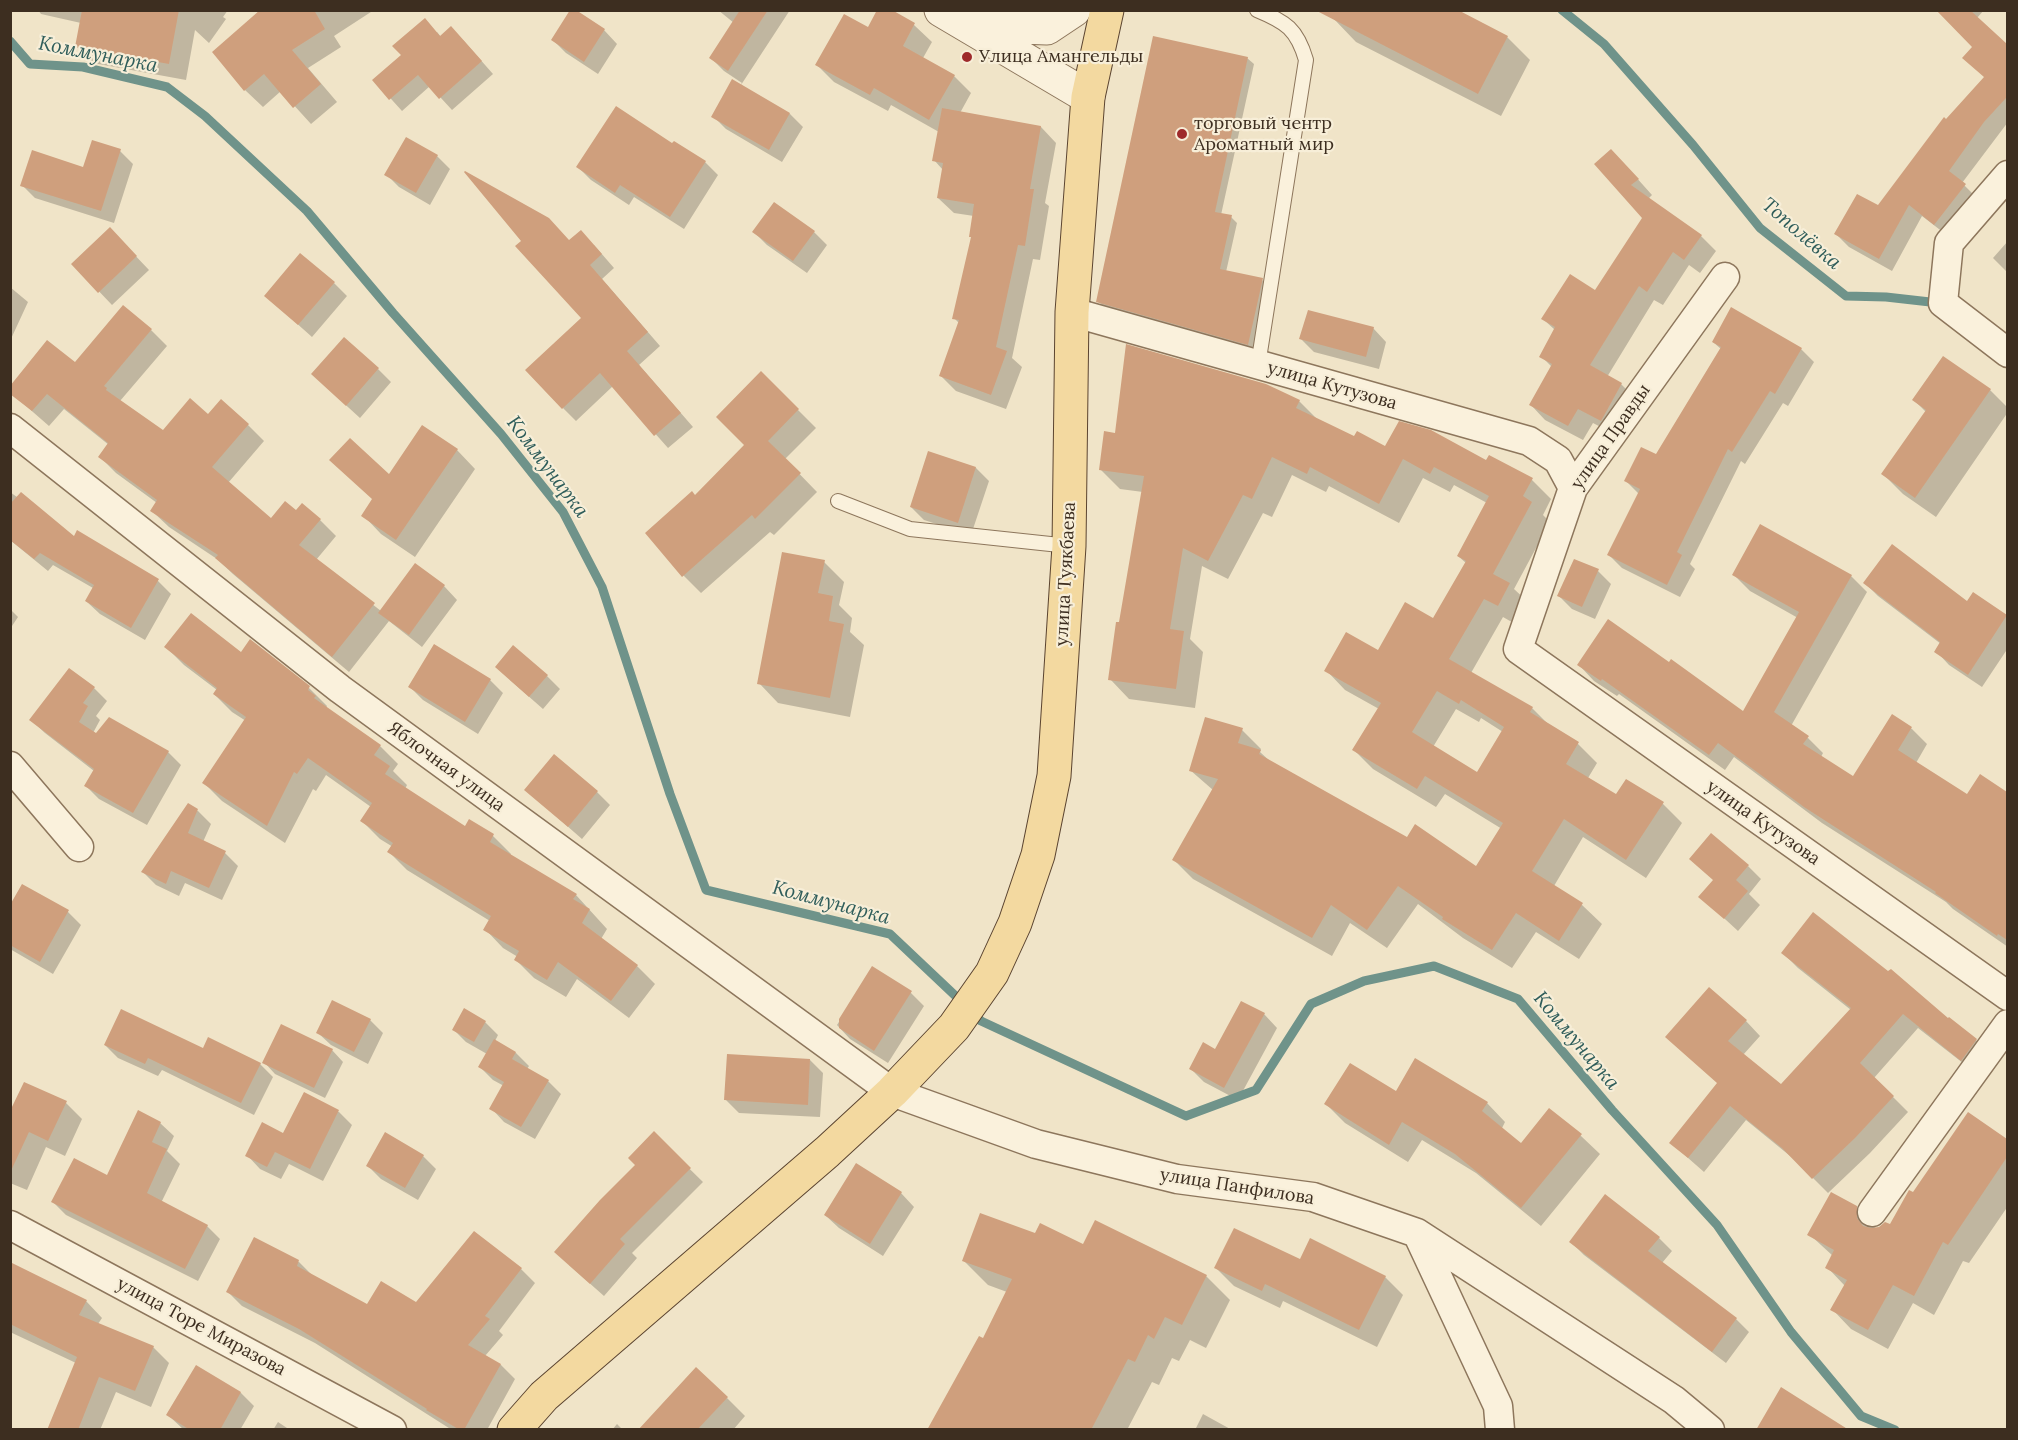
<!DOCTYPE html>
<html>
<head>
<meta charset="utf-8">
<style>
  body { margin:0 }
  #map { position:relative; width:2018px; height:1440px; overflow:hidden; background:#f0e4c8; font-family:Lora,serif }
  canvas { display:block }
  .frame { position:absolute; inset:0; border:12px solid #3d2e20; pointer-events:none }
</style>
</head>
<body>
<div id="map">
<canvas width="2018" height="1440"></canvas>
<div class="frame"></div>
</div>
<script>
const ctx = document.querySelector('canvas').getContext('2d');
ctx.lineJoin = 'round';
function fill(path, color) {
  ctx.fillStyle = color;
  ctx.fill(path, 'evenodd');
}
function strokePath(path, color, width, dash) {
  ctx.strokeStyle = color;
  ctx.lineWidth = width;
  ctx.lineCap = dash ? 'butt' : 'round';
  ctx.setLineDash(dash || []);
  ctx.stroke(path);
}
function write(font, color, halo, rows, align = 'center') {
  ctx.font = font + ' Lora,serif';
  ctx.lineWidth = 4.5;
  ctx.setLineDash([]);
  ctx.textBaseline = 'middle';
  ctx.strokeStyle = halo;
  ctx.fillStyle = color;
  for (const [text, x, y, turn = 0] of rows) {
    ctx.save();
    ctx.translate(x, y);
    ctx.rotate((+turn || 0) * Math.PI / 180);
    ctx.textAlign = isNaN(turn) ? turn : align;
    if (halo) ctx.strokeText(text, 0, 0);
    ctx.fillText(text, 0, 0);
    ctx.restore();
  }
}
fill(new Path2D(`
  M38,10H228L223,17L226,19L209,43L195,30L186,80L93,63L76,46L81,23L41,14Z
  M263,10H374L334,36L341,47L308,68L337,102L311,124L281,91L263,107L245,90Z
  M573,10L604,30L617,44L598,74L566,53L553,40Z
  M718,10H790L741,85L790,114L803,127L782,162L726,129L713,116L742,83L724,71L711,58L734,23Z
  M889,10L914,25L932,42L923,58L954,76L971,93L960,113L1041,127L1056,143L1045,203L1049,206L1040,260L1033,259L1012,358L1022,367L1006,409L956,391L941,376L960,324L954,318L972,238L974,216L954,213L938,198L943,170L934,160L939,132L891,105L888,111L834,82L817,65L869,29Z
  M1938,10H1984L1977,18L2008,46V122L1962,183L1977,198L1948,236L1922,216L1892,271L1849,247L1836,234L1878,207L1946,121L1986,78L1974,47Z
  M1333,18L1507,37L1530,60L1501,116L1356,42Z
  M437,32L441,37L463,40L493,74L452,110L430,86L402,111L374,80Z
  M1247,58L1254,64L1221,215L1231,217L1237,223L1226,272L1262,280L1268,286L1254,350L1104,307L1098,301Z
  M673,145L705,162L718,175L684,229L634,197L629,205L591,180L578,167Z
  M120,151L133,164L114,223L35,198L22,185L84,169Z
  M437,156L450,169L430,205L399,187L386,174Z
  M1596,165L1626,166L1652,195L1648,199L1701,236L1716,251L1700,273L1689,265L1663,305L1654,300L1607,377L1621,384L1636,399L1616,435L1593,423L1583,440L1545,420L1531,405L1552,367L1541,356L1555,330L1543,319L1596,292L1644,218Z
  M110,229L149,270L112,305L73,264Z
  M754,232H814L827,245L807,273L767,245Z
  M2008,241V273L1993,258Z
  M570,242L594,245L614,268L602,279L660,346L639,365L693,427L668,448L613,386L576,421L563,408L583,318Z
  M334,283L347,296L312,337L266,296Z
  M10,287L28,302L10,341Z
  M1373,328L1386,342L1379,369L1314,352L1301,339Z
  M151,330L167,346L120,401L163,432L208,416L248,425L264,441L228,483L271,520L296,512L320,520L336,536L316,560L381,611L444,586L457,600L422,647L389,621L349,672L233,574L217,559L169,527L152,511L157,503L116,473L100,457L109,445L64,409L49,426L10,392Z
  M1713,342L1801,349L1814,362L1788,406L1783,403L1745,464L1741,461L1690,564L1695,569L1680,597L1622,568L1609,555L1639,494L1626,481L1657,456L1721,349Z
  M378,369L391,382L360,418L326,387Z
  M761,373L816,428L785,459L817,492L774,535L770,532L701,593L683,575L696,497L746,445Z
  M1990,390L2008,408V412L1936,517L1903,494L1883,474L1926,412L1914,400Z
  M1299,401L1318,420L1355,438L1386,448L1487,462L1532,480L1551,499L1543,515L1550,522L1514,589L1529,603L1517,625L1503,617L1471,673L1532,708L1550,726L1578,744L1597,763L1588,778L1617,796L1663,804L1682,823L1646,878L1583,837L1554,886L1582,905L1602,924L1579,959L1536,932L1512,968L1463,938L1418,904L1387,948L1350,923L1332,956L1193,879L1174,860L1213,790L1190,770L1242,730L1261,749L1260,752L1272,763L1407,839L1476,868L1502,829L1445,794L1436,807L1373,769L1354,750L1379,709L1345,690L1326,670L1379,652L1434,620L1466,563L1458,556L1487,503L1454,485L1450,492L1423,478L1399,523L1329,486L1326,492L1292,475L1272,517L1263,513L1228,579L1202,566L1190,639L1203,652L1195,708L1129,699L1110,679L1143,492L1120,489L1100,469L1117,434ZM1456,709L1479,722L1481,718L1503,732L1477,774L1433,747Z
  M457,450L475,469L415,557L381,534L363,515L389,476Z
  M929,453L976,468L989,481L971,535L924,520L911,507Z
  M10,492L74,538L158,581L171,594L145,640L100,614L86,601L93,588L53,565L48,571L10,540Z
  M1761,526L1851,576L1867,592L1791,726L1808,738L1823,753L1821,757L1853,778L1892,716L1912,729L1927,744L1916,763L1968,797L1979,780L2008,800V947L1953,909L1946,902L1822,823L1734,757L1725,770L1619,694L1617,696L1594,681L1579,665L1744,713L1798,618L1750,591L1734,575Z
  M824,562L844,582L839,605L852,618L850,632L864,645L850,717L778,703L759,683Z
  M1598,571L1611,584L1595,619L1572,609L1559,596Z
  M1865,583L1967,604L1973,595L2008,618V648L1982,687L1949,665L1936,651L1941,644L1878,596Z
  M10,609L18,617L10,629Z
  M166,647L241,654L309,688L327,706L326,708L380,746L398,764L393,771L407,785L405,789L465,828L469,821L493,836L511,854L510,856L576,895L607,929L601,939L637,966L655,984L629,1018L577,979L566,997L534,978L516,960L518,957L503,948L485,929L490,921L407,870L389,852L393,847L380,839L362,821L371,807L326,775L316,791L313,789L285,843L222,801L204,783L246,721L232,712L214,694L217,690L184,665Z
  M547,676L560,689L543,709L510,680Z
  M490,680L503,693L478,734L423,700L410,687Z
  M94,688L107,701L96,716L100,720L93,733L168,752L181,765L147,825L99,799L86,786L94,771L45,733L31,720Z
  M526,790L597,792L610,805L582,839Z
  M188,805L198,811L211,824L203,842L225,853L238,866L222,900L185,883L179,896L156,885L143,872Z
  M1748,866L1761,879L1749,894L1760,905L1738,931L1701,897Z
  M10,908L68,912L81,925L53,974L10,949Z
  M1783,953L1948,1021L1976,1040L1991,1055L1977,1074L1918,1028L1874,1078L1908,1112L1870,1153L1828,1193L1795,1160L1746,1120L1704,1172L1671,1143L1719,1084L1667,1037L1746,1021L1760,1036L1743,1055L1781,1086L1851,1010L1798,968Z
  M873,968L911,993L924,1006L888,1063L850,1039L837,1025Z
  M1264,1014L1277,1028L1238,1100L1204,1082L1191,1069Z
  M370,1020L383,1033L368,1064L331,1045L317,1032Z
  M485,1022L498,1035L495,1041L516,1053L529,1066L527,1069L548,1081L561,1094L535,1139L504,1122L491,1108L504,1086L493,1080L480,1067L487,1054L466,1042L453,1029Z
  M105,1045L204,1050L260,1064L273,1077L254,1115L162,1070L158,1076L118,1058Z
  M332,1050L343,1062L325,1098L275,1074L264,1062Z
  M810,1060L823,1073L820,1117L739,1113L725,1099Z
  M1396,1093L1487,1103L1505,1122L1502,1128L1521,1145L1550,1110L1581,1136L1600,1154L1541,1226L1476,1173L1422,1140L1408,1162L1345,1123L1326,1104Z
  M305,1094L339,1112L352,1125L323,1181L289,1164L281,1179L260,1169L247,1155L284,1135Z
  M66,1103L82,1119L65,1156L46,1147L27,1190L10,1183V1114Z
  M1969,1114L2008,1141V1206L1969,1263L1963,1261L1934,1315L1913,1303L1888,1349L1851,1329L1832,1309L1845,1286L1827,1267L1833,1256L1809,1234L1856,1207L1876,1228L1890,1226Z
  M160,1123L174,1136L167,1151L180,1164L161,1203L207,1226L220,1239L198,1281L66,1215L53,1202L108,1177Z
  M654,1134L703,1182L632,1253L637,1258L604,1296L569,1265L637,1165Z
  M423,1156L436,1169L418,1200L381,1179L368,1166Z
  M857,1165L901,1193L914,1207L883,1256L839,1228L825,1215Z
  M1659,1238L1672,1251L1662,1263L1736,1319L1749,1332L1726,1363L1584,1255L1571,1242Z
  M255,1239L299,1262L313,1276L368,1306L417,1304L521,1269L535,1283L499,1331L503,1335L485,1356L501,1365L515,1379L487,1430H452L315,1343L242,1306L228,1292Z
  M1084,1246L1206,1276L1230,1300L1206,1348L1190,1340L1179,1361L1172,1358L1159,1385L1152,1382L1127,1430H929L983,1340L1007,1292L988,1285L964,1261Z
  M1301,1261L1385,1277L1403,1295L1377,1347L1283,1301L1280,1308L1234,1286L1216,1268Z
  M10,1263L86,1301L102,1318L98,1324L153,1347L169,1363L151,1407L116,1392L100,1430H51L76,1363L10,1332Z
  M197,1367L241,1393L254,1406L240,1430H184L168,1415Z
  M727,1398L745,1416L733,1430H641Z
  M1203,1414L1232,1430H1195Z
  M278,1422L290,1430H273Z
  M617,1424L623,1430H612Z`), '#0003');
strokePath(new Path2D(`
  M1562,10L1604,44L1693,145L1760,228L1846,296L1886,297L1939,303
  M10,41L30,64L83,67L167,87L205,116L307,211L393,313L501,434L563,512L602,587L670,794L706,890L890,934L963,1003
  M973,1013L981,1021L1186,1116L1256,1090L1311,1004L1364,981L1434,966L1518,999L1612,1110L1717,1225L1791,1332L1861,1416L1895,1430`), '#6f938a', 9);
fill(new Path2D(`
  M82,10H179L169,64L75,47Z
  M260,10H314L325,29L292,50L321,84L293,108L264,74L244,91L212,52Z
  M570,10H576L605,29L584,62L551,40Z
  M740,10H768L728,71L709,58Z
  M877,10H892L915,23L903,46L955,75L929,120L874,88L870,95L815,65L844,14L868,27Z
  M1315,10H1458L1508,36L1478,94Z
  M1936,10H1970L2007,44V99L2006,98L1984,122L1949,171L1966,184L1934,225L1909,205L1879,259L1834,234L1857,194L1878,205L1944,117L1946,119L1984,77L1962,58L1972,47Z
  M425,18L440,36L451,26L482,61L439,99L418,75L389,100L372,80L401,55L392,46Z
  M1153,36L1248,57L1215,212L1232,215L1220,269L1263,278L1248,345L1096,302Z
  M732,79L790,113L769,150L711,117Z
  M616,106L672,143L674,141L706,161L670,217L620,185L615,193L576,167Z
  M942,108L1041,126L1030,189H1034L1025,246L1018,245L996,347L1007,351L991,395L939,376L959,320L952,319L971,237H969L974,204L937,198L943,163L932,161Z
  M406,137L438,155L416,193L384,175Z
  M92,140L121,149L101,211L20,186L32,150L83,167Z
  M1611,149L1639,179L1631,185L1702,235L1684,260L1673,252L1647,292L1639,286L1590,365L1622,383L1601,421L1578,409L1568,426L1529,405L1552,364L1539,357L1555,327L1541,319L1570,274L1595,290L1642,218L1594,164Z
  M465,171L549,218L569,240L581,230L602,254L590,265L648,332L627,351L681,413L654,436L600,373L562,409L525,370L581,318L515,246L521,241L464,172Z
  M774,202L815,231L793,261L752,232Z
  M110,227L137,256L98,293L71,264Z
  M300,253L335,282L298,325L264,296Z
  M123,305L152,329L104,386L107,388L106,390L163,430L190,398L208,414L221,399L249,424L212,467L271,518L285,501L296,510L302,503L321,519L299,545L375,603L332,657L215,558L218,555L150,511L157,500L98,457L108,443L47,394L32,411L10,394V386L47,340L75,362Z
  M1731,307L1802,348L1775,394L1770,391L1732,452L1728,449L1677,552L1682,555L1667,585L1607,555L1640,489L1624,481L1641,447L1656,454L1721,347L1712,342Z
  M1308,310L1374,327L1366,357L1299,339Z
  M344,337L379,368L346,406L311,374Z
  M1126,344L1266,384L1300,400L1296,408L1354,436L1357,431L1385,446L1399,421L1431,430L1486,460L1489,455L1533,478L1523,496L1532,502L1493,574L1510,583L1498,606L1484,599L1449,659L1533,707L1530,712L1579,742L1566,764L1616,794L1626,779L1664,802L1626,860L1564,819L1532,871L1583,903L1559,941L1516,913L1492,950L1442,919L1443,917L1398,886L1367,930L1331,905L1312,938L1172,860L1218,779L1189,771L1205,717L1243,728L1238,743L1261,750L1259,754L1407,837L1415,824L1476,866L1503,823L1425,776L1417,789L1352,750L1381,703L1324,671L1346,632L1378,650L1405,602L1433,618L1466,561L1457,556L1489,496L1434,467L1430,474L1403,459L1379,504L1310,467L1307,474L1272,457L1252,499L1243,495L1208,561L1183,548L1170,629L1184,631L1176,689L1108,680L1116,622H1119L1144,476L1099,470L1104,431L1115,433ZM1437,691L1459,704L1461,700L1504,727L1477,772L1412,732Z
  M1943,356L1991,389L1915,498L1881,474L1926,410L1912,400Z
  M761,371L799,409L768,441L801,473L755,519L752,515L682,577L645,533L692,491L695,495L744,445L716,417Z
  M422,425L458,449L396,540L361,516L372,499L329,460L350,438L389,474Z
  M928,451L976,467L958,523L910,507Z
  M21,492L74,536L77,530L159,579L131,628L85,601L94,585L40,553L34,559L10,540V504Z
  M1760,524L1852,575L1774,712L1809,736L1803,744L1853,776L1892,714L1912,727L1898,750L1967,794L1980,774L2007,792V940L1998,934L1997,936L1935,893L1936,892L1804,807L1718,743L1709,755L1602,679L1601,681L1577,665L1608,619L1669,662L1671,659L1743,711L1799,612L1732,575Z
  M1892,544L1967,601L1973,592L2007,615L1968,675L1934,652L1940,642L1863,583Z
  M782,552L825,560L818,593L833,596L829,621L844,624L830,698L757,684Z
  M1574,559L1599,569L1582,607L1557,596Z
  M415,563L445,585L409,635L378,613Z
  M191,613L241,652L250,639L310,686L308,690L316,696L314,698L381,745L374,755L390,766L385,774L465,826L469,819L494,834L490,842L577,894L573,899L590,909L582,923L638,965L611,1001L558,962L547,980L514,960L519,951L483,930L491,916L387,852L393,843L360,821L372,803L308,758L297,774L294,772L267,826L202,783L246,717L213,694L217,688L164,647Z
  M434,644L491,679L465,722L408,687Z
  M513,645L548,675L529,697L495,667Z
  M69,668L95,687L83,703L88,706L79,722L96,733L109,717L169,751L133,813L84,786L94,769L29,720Z
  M554,754L598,791L568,827L524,790Z
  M188,803L198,809L188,833L226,851L209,888L171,871L166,884L141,872Z
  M1711,833L1749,865L1736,880L1748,891L1724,919L1698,897L1713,880L1689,859Z
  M22,884L69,910L40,962L10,945V905Z
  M1813,912L1888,971L1891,969L1948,1018L1949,1017L1977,1039L1961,1061L1903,1014L1860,1063L1894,1096L1855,1138L1812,1179L1782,1148L1730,1106L1688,1158L1669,1143L1717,1083L1665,1037L1709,987L1747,1020L1728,1041L1781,1084L1851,1008L1781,953Z
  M872,966L912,991L874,1051L839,1028V1019Z
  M332,1000L371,1019L354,1052L316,1033Z
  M1241,1001L1265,1013L1224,1088L1189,1069L1203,1042L1215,1049Z
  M464,1008L486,1021L474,1042L452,1030Z
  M121,1009L203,1048L208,1037L261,1063L241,1103L148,1058L145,1064L104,1045Z
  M281,1024L333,1049L314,1088L262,1063Z
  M494,1039L516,1052L512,1059L549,1080L521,1127L489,1109L504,1082L478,1067Z
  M727,1054L810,1059L808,1105L724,1100Z
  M1415,1058L1488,1102L1482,1111L1521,1143L1549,1108L1582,1134L1521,1208L1455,1154L1402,1122L1389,1145L1324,1104L1350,1063L1396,1091Z
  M24,1082L67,1101L48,1141L29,1132L10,1173V1111Z
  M304,1092L339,1110L310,1169L275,1152L267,1167L245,1156L262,1122L283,1133Z
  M138,1110L161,1122L152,1142L167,1149L147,1193L208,1225L185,1269L51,1202L74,1158L107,1175Z
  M1968,1112L2007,1139V1157L1948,1245L1943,1242L1914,1296L1893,1285L1868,1330L1830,1310L1847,1280L1825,1268L1834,1250L1807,1235L1831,1192L1857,1206V1218L1863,1226L1871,1228L1879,1227L1885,1222L1890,1224L1909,1190L1913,1192Z
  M654,1131L691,1168L620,1239L625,1244L590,1284L554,1252L600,1200L635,1165L628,1158Z
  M385,1132L424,1155L405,1188L366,1166Z
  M856,1163L902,1192L870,1244L824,1215Z
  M1605,1194L1660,1237L1648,1251L1737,1318L1712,1352L1569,1242Z
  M980,1213L1035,1233L1040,1223L1083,1244L1095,1220L1207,1275L1182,1325L1165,1317L1154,1339L1148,1335L1135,1362L1128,1359L1091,1430H927L979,1336L983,1338L1012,1279L962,1261Z
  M1234,1228L1300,1259L1310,1238L1386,1276L1359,1330L1265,1284L1262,1291L1214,1268Z
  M474,1231L522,1268L485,1316L490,1319L468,1345L501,1364L464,1430H460L426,1410L427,1409L299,1329L226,1292L254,1237L299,1260L297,1266L367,1304L381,1281L416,1302Z
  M10,1262L87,1300L79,1315L154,1346L135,1391L99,1377L78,1430H47L77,1357L10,1324Z
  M196,1365L241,1392L220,1430H190L166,1415Z
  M696,1367L728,1397L697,1430H638Z
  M1781,1387L1849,1430H1756Z`), '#cf9f7d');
const service = new Path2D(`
  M1257,10C1286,22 1297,29 1306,60L1258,365
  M838,501L910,529L1069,546`);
const minor = new Path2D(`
  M2008,175L1949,243L1943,303L2008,353
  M1725,277L1573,488L1518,649L2008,996
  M1072,312L1529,441L1558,460L1573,488
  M10,428L340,689L892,1092L1036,1144L1177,1179L1313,1197L1417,1233L1674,1400L1710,1430
  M10,766L79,847
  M1872,1212L2008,1024
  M10,1225L392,1430
  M1417,1233L1498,1406L1500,1430`);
const tertiary = new Path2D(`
  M941,10L1088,97
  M970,25L1047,28L1074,10`);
const primary = new Path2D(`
  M514,1430L544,1396L827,1152L892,1092L954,1027L992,973L1015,923L1038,855L1054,776L1069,546L1072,312L1088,97L1107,10`);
strokePath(service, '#8d765c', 16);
strokePath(minor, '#8d765c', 31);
strokePath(tertiary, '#8d765c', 35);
strokePath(primary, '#5b4430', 35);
strokePath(service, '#faf1dc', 14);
strokePath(minor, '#faf1dc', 28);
strokePath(tertiary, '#faf1dc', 33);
strokePath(primary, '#f3d9a0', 33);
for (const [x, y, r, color] of [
  [967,57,6,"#9e2a2b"],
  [1182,134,6,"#9e2a2b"]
]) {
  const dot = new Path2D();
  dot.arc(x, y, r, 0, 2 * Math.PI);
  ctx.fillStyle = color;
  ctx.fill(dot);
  strokePath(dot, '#f7eed8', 2);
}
write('18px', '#3d2e20', '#f7eed8', [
  ["Улица Амангельды",979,57],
  ["торговый чентр",1194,124],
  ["Ароматный мир",1194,145]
], 'left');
write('18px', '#3d2e20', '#f7eed8', [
  ["улица Кутузова",1332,386,16],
  ["улица Правды",1611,437,-55],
  ["улица Туякбаева",1066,574,-87],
  ["Яблочная улица",446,767,36],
  ["улица Кутузова",1763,823,35],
  ["улица Панфилова",1237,1187,9],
  ["улица Торе Миразова",201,1327,28]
]);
write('italic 20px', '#2f5d5a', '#f7eed8', [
  ["Коммунарка",98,55,11],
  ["Тополёвка",1801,234,41],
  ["Коммунарка",547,467,53],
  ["Коммунарка",831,903,15],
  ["Коммунарка",1576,1041,50]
]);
</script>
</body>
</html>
